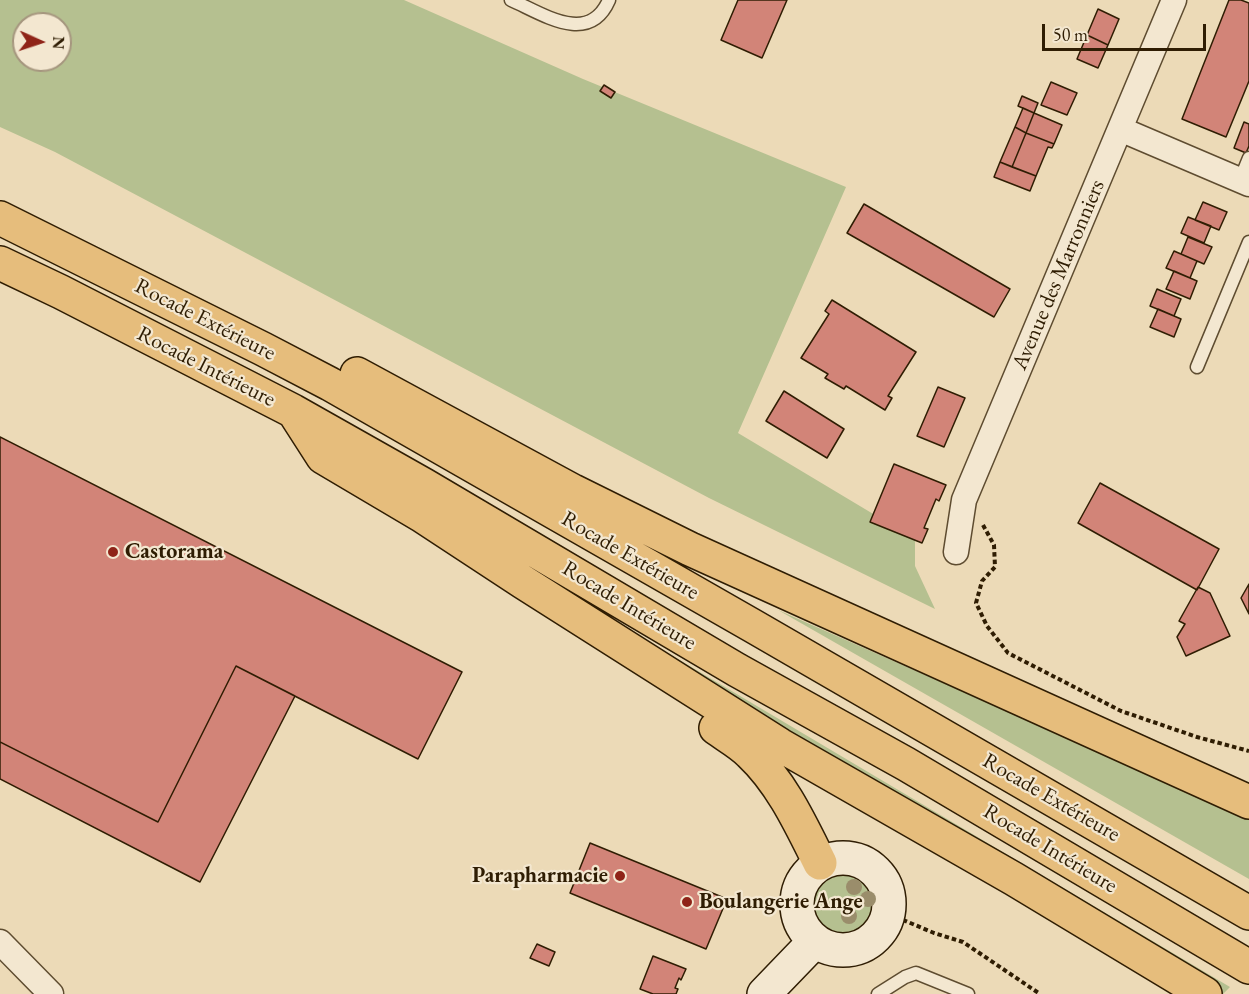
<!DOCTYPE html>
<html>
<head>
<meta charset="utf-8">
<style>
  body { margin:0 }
  #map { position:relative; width:1249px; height:994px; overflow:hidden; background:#ecdab7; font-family:"EB Garamond",serif }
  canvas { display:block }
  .north { position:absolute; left:12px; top:12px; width:60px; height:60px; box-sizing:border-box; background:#f3e7d0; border:2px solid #a5967e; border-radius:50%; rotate:93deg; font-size:16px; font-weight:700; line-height:24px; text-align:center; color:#2f1d03 }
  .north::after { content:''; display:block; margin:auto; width:21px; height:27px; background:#8f2418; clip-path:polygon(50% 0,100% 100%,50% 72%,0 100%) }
  .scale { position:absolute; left:1042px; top:24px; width:164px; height:27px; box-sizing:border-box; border:3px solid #2f1d03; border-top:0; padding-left:8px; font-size:18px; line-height:21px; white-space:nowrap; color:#2f1d03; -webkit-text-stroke:4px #f3e7d0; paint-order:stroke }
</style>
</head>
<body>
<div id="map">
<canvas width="1249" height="994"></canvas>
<div class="north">N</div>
<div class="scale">50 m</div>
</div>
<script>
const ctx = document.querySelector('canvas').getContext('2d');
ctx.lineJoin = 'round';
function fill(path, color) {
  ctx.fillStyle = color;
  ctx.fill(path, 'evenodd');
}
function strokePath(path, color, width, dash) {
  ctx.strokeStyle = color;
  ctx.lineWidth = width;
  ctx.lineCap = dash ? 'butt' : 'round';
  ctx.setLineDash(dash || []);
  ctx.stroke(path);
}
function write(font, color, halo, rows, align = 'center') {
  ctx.font = font + ' "EB Garamond",serif';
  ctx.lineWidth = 4.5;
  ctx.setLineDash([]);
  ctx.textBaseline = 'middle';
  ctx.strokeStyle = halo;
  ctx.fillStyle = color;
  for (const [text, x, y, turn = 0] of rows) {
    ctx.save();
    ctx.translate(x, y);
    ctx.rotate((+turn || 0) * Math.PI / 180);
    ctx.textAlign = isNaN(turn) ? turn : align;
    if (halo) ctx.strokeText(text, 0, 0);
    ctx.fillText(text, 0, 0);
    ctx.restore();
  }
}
fill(new Path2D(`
  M0,0H404L583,79L846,187L738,433L915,539V566L935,609L709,498L55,152L0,127ZM24,24H60V60H24Z
  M778,610L1249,818V879Z
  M634,633L1230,987L1223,994L631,640Z
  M814 903a31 31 0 1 1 62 0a31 31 0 1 1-62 0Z`), '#b5c090');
const building = new Path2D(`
  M738,0H787L762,58L721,40Z
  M1229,0H1241L1249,3V81L1226,137L1182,119Z
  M1098,9L1119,19L1108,45L1087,35Z
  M1087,35L1108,45L1098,68L1077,59Z
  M1051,82L1077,93L1067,115L1041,105Z
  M604,85L615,92L611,98L600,91Z
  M1022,96L1038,103L1034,113L1018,106Z
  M1023,108L1034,113L1026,133L1015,127Z
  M1034,113L1062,125L1054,144L1026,133Z
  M1244,122L1249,124V146L1246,153L1234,148Z
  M1015,127L1026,133L1012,167L1000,162Z
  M1026,133L1054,144L1052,148L1048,147L1036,176L1012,167Z
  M1000,162L1036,176L1030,191L994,177Z
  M1203,202L1227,212L1219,230L1195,220Z
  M864,204L1010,289L994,317L847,233Z
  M1188,217L1211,226L1204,243L1181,233Z
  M1188,237L1212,247L1204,264L1181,254Z
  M1174,251L1197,261L1190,278L1166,268Z
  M1174,271L1197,281L1190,299L1166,289Z
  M1157,289L1181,299L1174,316L1150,306Z
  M832,300L916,352L888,396L892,398L885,410L846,386L844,389L825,378L828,374L801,358L829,314L825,311Z
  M1158,309L1181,319L1174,337L1150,327Z
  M938,387L965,398L944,447L917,436Z
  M784,391L844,429L827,458L766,421Z
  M0,437L462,672L418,759L236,666L158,822L0,742Z
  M894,464L946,485L939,501L936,499L924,528L928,529L922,543L870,522Z
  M1100,483L1219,549L1197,590L1078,523Z
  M1249,584V614L1241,598Z
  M1198,587L1210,593L1230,636L1186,656L1177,637L1185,624L1179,621Z
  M236,666L295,696L200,882L0,779V742L158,822Z
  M590,843L727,899L706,949L570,893Z
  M537,944L555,952L549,966L530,958Z
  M653,956L686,969L681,980L679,978L675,988L678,989L676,994H653L640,989Z`);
fill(building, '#d28478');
strokePath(building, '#2f1d03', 1.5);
const service = new Path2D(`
  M511,0C543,14 589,46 609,0
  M1240,180L1249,158
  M1197,367L1249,242
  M878,994L905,977L916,973L968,994`);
const minor = new Path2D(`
  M1120,129L1249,184
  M956,552L964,500L1174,0
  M0,942L51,994`);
const secondary = new Path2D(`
  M797 904a46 46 0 1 1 92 0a46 46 0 1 1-92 0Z
  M764,994L815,941`);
const motorway = new Path2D(`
  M0,218L263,349L330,384L753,626L1249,913
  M0,263L61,292L293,411L424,485L737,670L906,764L1249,967
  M357,374L573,491L690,549L1249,802
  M296,415L323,457L421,515L523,582L780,745L1014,879L1205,994
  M716,728C727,736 740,743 750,753C782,783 801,825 820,863`);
strokePath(service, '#5e4c30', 15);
strokePath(minor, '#5e4c30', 27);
strokePath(secondary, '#2f1d03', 36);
strokePath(motorway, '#2f1d03', 36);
strokePath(new Path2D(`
  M983,525L994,545L995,567L982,581L976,603L987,626L1008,653L1121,711L1197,737L1249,751
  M889,914L934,933L963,942L1040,994`), '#2f1d03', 4, [4.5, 3]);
strokePath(service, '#f3e7d0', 12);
strokePath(minor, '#f3e7d0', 24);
strokePath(secondary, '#f3e7d0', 33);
strokePath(motorway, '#e6bd7c', 33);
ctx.fillStyle = '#9a8d6b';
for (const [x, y] of [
  [854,887],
  [868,899],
  [849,916]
]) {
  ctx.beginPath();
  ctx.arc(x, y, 8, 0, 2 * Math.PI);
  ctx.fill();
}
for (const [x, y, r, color] of [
  [113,552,6,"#8f2418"],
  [620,876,6,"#8f2418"],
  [687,902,6,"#8f2418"]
]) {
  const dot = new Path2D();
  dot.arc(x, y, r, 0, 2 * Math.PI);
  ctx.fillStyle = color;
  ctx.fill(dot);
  strokePath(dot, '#f3e7d0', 2);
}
write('22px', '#2f1d03', '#f3e7d0', [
  ["Avenue des Marronniers",1059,275,-67],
  ["Rocade Extérieure",205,320,27],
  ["Rocade Intérieure",206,367,27],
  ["Rocade Extérieure",630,556,30],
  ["Rocade Intérieure",629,606,31],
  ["Rocade Extérieure",1051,798,30],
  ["Rocade Intérieure",1050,849,31]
]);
write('bold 22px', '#2f1d03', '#f3e7d0', [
  ["Castorama",125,552],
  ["Parapharmacie",608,876,"right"],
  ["Boulangerie Ange",699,902]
], 'left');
</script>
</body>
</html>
